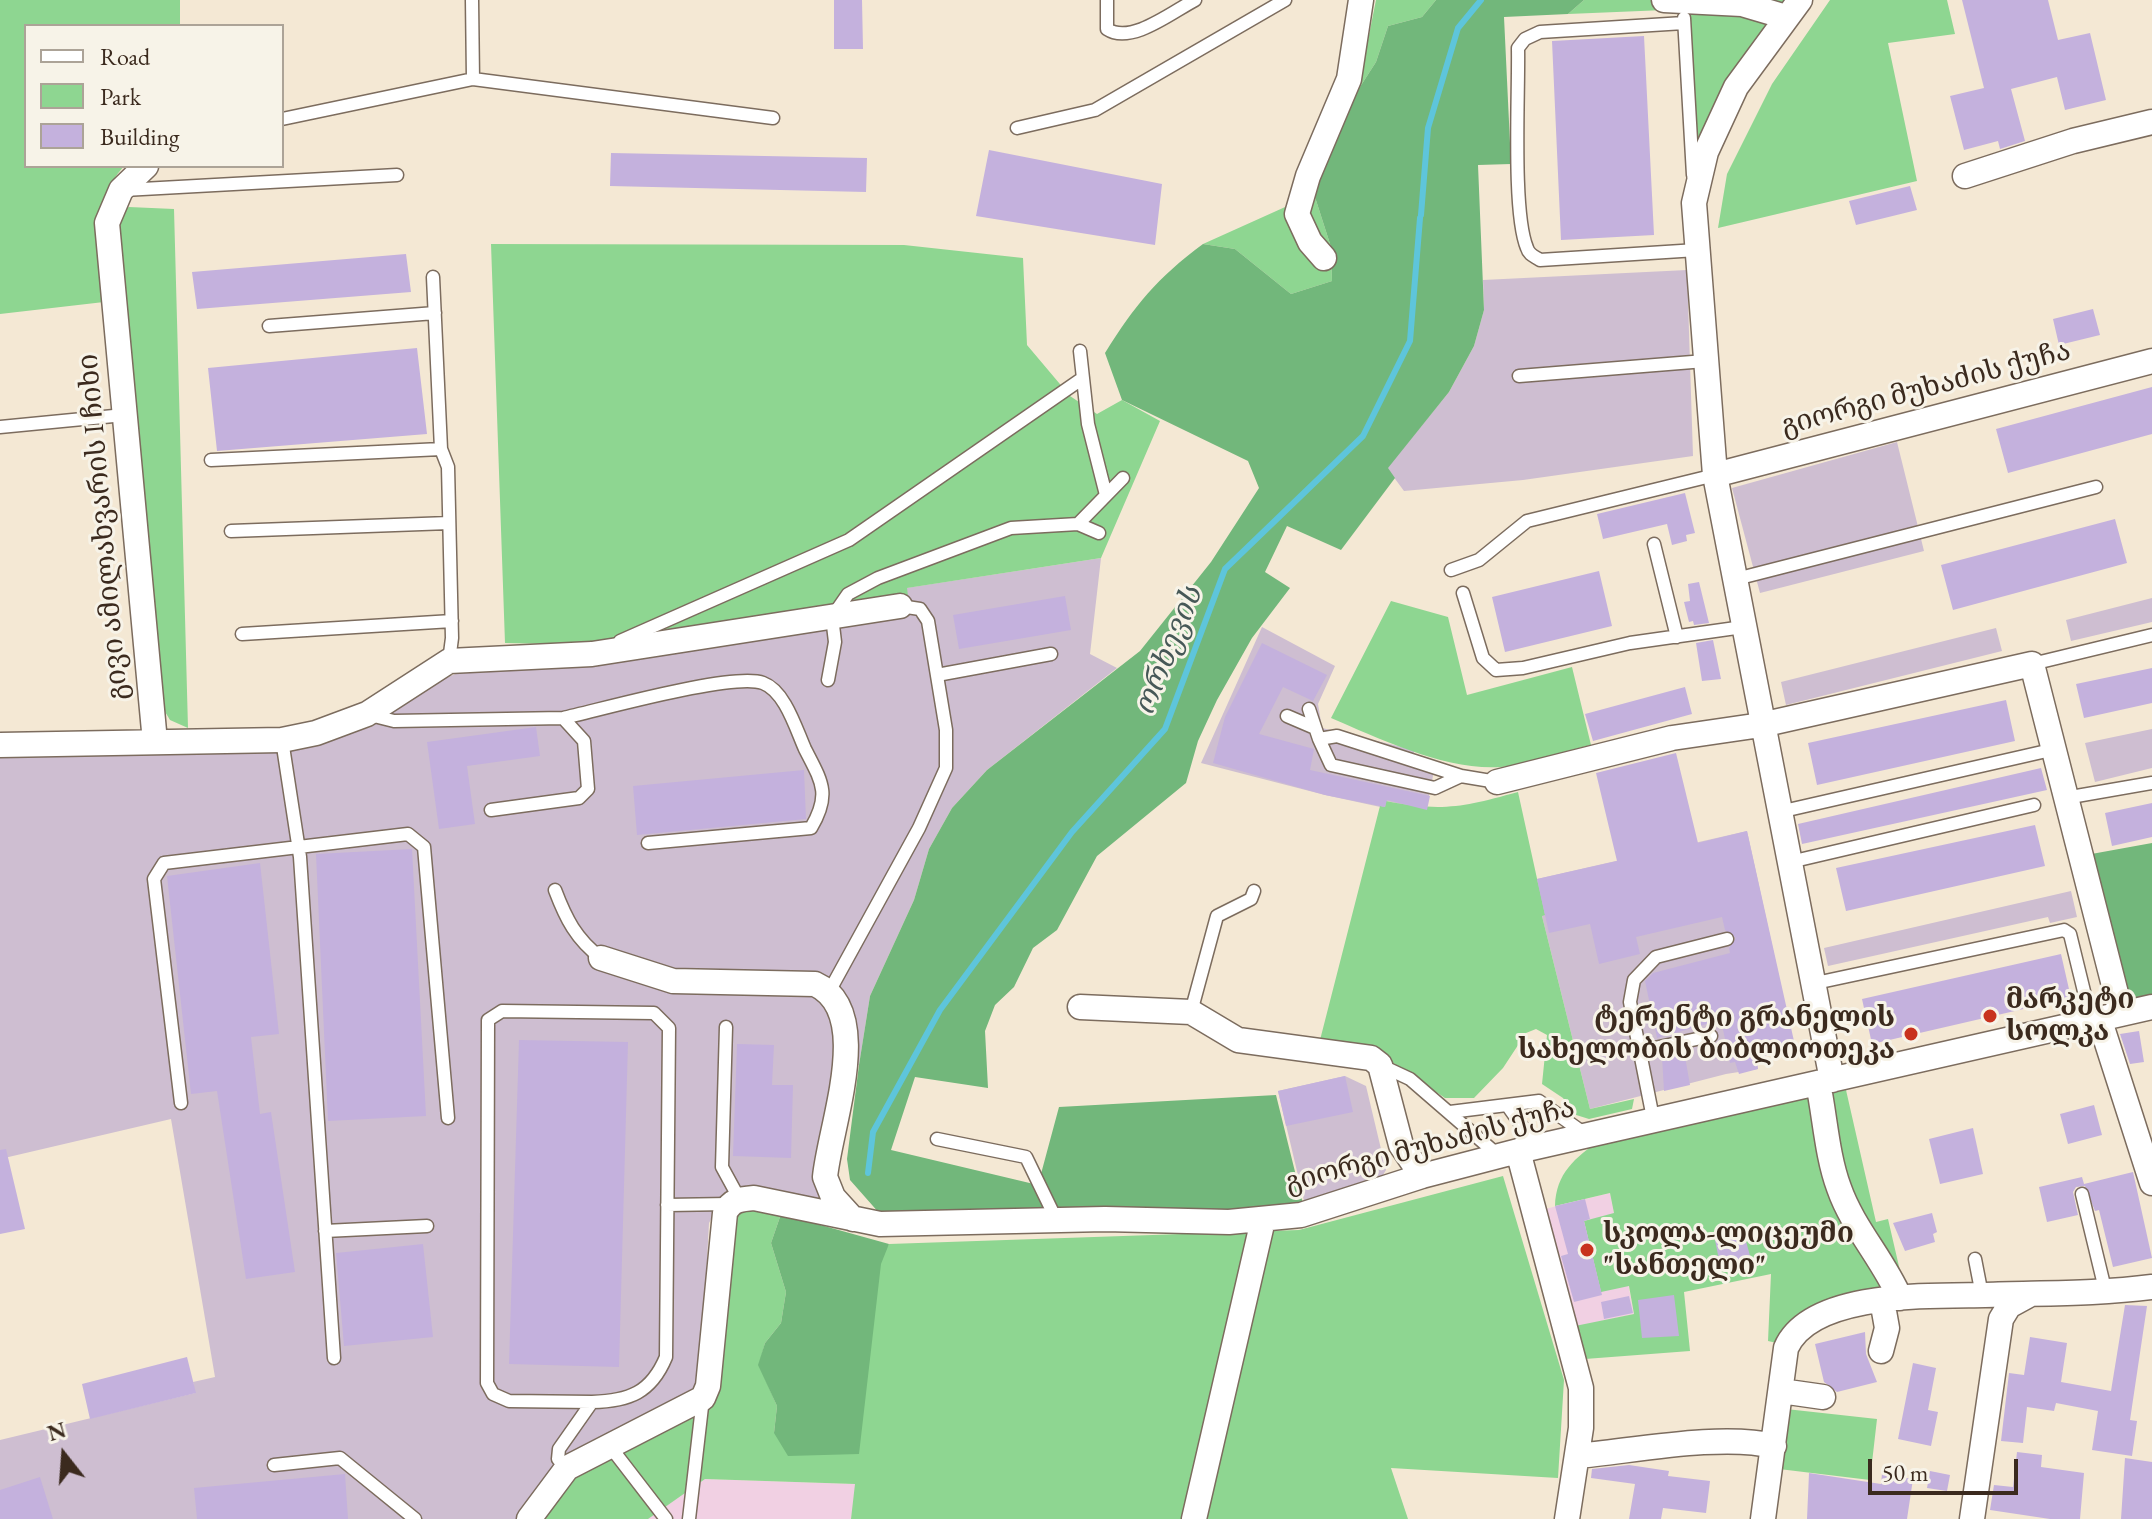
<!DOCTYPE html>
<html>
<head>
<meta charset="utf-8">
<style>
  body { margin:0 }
  #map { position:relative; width:2152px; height:1519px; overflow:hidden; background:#f4e8d4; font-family:"EB Garamond",serif }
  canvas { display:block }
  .legend { position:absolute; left:24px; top:24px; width:260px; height:144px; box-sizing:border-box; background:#f7f3e8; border:2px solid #aca397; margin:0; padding:10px 14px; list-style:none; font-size:24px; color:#3b2a1e }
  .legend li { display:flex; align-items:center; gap:16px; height:40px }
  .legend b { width:40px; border:2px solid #aca397 }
  .north { position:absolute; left:24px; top:1415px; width:80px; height:80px; -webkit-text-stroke:6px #f7f3e8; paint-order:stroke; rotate:343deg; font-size:22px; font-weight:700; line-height:32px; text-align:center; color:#3b2a1e }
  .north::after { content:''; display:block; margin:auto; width:28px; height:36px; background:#3b2a1e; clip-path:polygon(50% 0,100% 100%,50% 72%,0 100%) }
  .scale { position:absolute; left:1868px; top:1459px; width:150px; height:36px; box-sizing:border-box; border:4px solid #3b2a1e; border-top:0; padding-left:10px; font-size:24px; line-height:28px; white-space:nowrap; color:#3b2a1e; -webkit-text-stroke:6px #f7f3e8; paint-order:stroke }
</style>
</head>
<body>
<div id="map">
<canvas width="2152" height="1519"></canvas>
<ul class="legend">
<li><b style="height:10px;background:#fff"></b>Road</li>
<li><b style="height:22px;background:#8ed691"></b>Park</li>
<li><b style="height:22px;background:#c4b1dd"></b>Building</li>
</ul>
<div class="north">N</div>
<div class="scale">50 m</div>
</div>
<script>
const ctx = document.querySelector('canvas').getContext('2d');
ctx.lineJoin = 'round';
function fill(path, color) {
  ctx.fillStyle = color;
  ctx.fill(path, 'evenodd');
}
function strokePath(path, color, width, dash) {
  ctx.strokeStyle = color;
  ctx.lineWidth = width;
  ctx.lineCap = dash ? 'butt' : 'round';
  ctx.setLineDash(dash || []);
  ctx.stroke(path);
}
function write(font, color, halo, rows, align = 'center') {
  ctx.font = font + ' "EB Garamond","Noto Serif Georgian",serif';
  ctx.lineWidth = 6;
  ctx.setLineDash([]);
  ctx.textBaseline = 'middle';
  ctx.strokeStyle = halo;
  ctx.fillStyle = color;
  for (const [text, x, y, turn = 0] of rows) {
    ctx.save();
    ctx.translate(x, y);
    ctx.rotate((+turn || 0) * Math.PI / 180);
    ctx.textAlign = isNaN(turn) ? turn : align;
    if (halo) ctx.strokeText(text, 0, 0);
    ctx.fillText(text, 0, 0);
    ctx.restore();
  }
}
fill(new Path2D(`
  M1610,1193L1634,1314L1574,1327L1541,1210Z
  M705,1479L855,1484L857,1486L851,1519H647Z`), '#f1d0e3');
fill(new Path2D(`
  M1687,270L1693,456L1523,480L1404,491L1387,468L1449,392L1474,346L1484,310L1483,280Z
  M1897,442L1924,551L1760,593L1732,488Z
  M1101,558L1090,654L1117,668L987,770L952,808L929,849L914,900L870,996L859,1065L834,1066L815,1177L819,1200L749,1185L725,1192L709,1223L701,1368L696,1387L686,1400L547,1476L516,1519H0V1440L195,1393L193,1382L215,1377L171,1119L0,1159V756L310,746L371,727L435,683L462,671L911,615L906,588Z
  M2152,598V622L2071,641L2066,620Z
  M1262,627L1335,666L1318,704L1322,728L1415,750L1412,758L1434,771L1426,810L1387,801L1385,808L1325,795L1201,763Z
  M1996,628L2002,651L1786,705L1781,682Z
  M2152,729V768L2095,782L2085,743Z
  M1747,831L1795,1050L1756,1058L1758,1069L1726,1074L1590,1109L1542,916L1537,879Z
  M2071,891L2077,917L2050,923L2048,917L1828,966L1824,948Z
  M1345,1076L1366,1086L1386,1170L1377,1185L1305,1205L1278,1091Z`), '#cebed1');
fill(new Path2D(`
  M0,0H180V26H26V166H124C85,211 99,247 104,302L0,314Z
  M1376,0H1436L1422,17L1388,26L1376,62L1358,90Z
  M1584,0H1790L1696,158L1689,9L1568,14Z
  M1830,0H1947L1955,34L1888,43L1917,181L1718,228L1727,174L1772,84Z
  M1314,194L1331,247L1332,281L1291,294L1235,249L1203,244Z
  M129,207L174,209L188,728L170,720L161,705L113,230L119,212Z
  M491,244L904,245L1023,258L1027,345L1070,396L1097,414L1122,400L1160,421L1101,558L907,588L908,596L591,645L505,643Z
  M1391,601L1448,617L1467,695L1572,667L1591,745C1562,752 1530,765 1501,767C1447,771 1380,739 1331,718Z
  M1518,792L1545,915L1542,916L1590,1109L1634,1099L1632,1109L1589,1119L1573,1114L1563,1098L1542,1084L1547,1035L1536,1029L1526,1033L1503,1068L1474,1098H1445L1386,1058L1320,1040L1380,806L1385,807L1386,801C1443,812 1463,807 1518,792Z
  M1846,1090L1876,1222L1888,1219L1904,1288L1777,1343L1768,1341L1771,1274L1684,1292L1690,1351L1585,1359L1575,1326L1634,1314L1629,1286L1601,1292L1584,1221L1614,1213L1610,1193L1555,1206C1556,1173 1575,1158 1600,1140Z
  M1503,1176L1564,1380L1558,1478L1391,1468L1408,1519H851L855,1484L705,1479L648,1519H538L572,1472L712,1399L733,1220C749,1203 761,1208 781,1214L771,1243L786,1292L781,1323L765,1343L759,1365L777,1406L774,1433L889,1244L1299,1230Z
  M1786,1409L1877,1419L1870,1480L1779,1469Z`), '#8ed691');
fill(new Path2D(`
  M1436,0H1584L1568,14L1504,17L1511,164L1478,165L1484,310L1474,346L1449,392L1388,468L1395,478L1341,550L1287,526L1265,572L1290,588L1252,638L1217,700L1198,741L1186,783L1097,856L1057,930L1033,948L1014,987L995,1005L985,1031L988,1088L915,1077L891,1150L1038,1185L1059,1107L1276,1095L1303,1204L1265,1210L880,1214L850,1180L847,1159L859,1065L870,996L914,900L929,849L952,808L987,770L1140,651L1211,562L1259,488L1248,461L1122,400L1105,353C1135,305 1157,278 1203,244L1235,249L1291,294L1332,281L1331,247L1314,194L1358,90L1376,62L1388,26L1422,17Z
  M2152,843V996L2138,999L2123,992L2086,855Z
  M781,1214L889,1244L881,1264L859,1454L788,1456L774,1433L777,1406L758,1365L765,1343L781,1323L786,1292L771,1243Z`), '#72b77b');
strokePath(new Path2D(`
  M1421,215L1428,128L1458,28L1481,0
  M868,1173L873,1132L940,1010L1072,832L1165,729L1225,569L1363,436L1410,341L1420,218`), '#5ec5db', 6);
fill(new Path2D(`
  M834,0H862L863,49H834Z
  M1962,0H2048L2058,40L2090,33L2106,100L2065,110L2057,77L2011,89L2025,141L2000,149L1998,141L1964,150L1950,96L1984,88Z
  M1644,36L1654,235L1561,240L1552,41Z
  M989,150L1162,184L1155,245L976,216Z
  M611,153L867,158L866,192L610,186Z
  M1910,186L1917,210L1856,225L1849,201Z
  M406,254L411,292L197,309L192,272Z
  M2093,309L2100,335L2059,345L2053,319Z
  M417,348L427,434L217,451L208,368Z
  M2152,387V434L2008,473L1996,429Z
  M1685,493L1695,533L1686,535L1687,541L1672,545L1667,524L1603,539L1597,514Z
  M2115,519L2127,563L1953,610L1941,565Z
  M1599,571L1612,626L1505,652L1492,597Z
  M1699,582L1709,623L1694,625L1693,621L1689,622L1684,602L1690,601L1688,584Z
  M1065,596L1071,630L959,649L953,615Z
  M1713,640L1721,679L1702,681L1696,643Z
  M1262,643L1327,675L1313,701L1283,687L1259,734L1314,749L1310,770L1430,796L1427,810L1387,800L1385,807L1325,795L1213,763L1225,717Z
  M2152,668V703L2084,718L2076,684Z
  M1685,687L1692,714L1593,741L1585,714Z
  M2006,700L2015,741L1817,785L1808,743Z
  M536,727L540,756L467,766L475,824L439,829L427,742Z
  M1676,753L1698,843L1747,831L1796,1050L1756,1058L1758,1069L1739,1074L1735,1062L1730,1063L1721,1020L1657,1038L1645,981L1653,973L1730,953L1729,948L1736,938L1725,930L1722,917L1636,937L1640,954L1599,964L1590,924L1549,933L1537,879L1617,861L1596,773Z
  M2041,768L2047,790L1802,844L1798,824Z
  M804,770L806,819L637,835L633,786Z
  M2152,803V837L2112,846L2105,813Z
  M2035,825L2045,866L1846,911L1836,868Z
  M412,849L426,1116L328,1121L316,854Z
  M260,863L279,1034L251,1037L260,1114L271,1112L295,1272L246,1279L217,1091L191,1094L167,876Z
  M2061,954L2071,998L1872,1044L1862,999Z
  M2139,1031L2144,1062L2130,1064L2120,1034Z
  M519,1040L628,1042L619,1367L509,1364Z
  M737,1044L774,1045L772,1085H793L791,1158L733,1156Z
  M1684,1051L1690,1085L1664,1091L1662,1056Z
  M1345,1076L1353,1112L1286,1126L1278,1091Z
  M2094,1105L2102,1135L2068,1144L2060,1114Z
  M1973,1128L1983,1174L1940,1184L1929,1139Z
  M6,1149L25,1229L0,1234V1150Z
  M2133,1172L2152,1258L2113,1267L2099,1210L2095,1211L2085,1186L2076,1187L2073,1192L2078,1215L2047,1222L2039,1187L2082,1177L2084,1184Z
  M1585,1199L1590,1219L1584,1221L1602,1295L1574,1302L1561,1256L1568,1254L1555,1206Z
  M1932,1213L1937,1232L1933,1234L1935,1242L1905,1251L1893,1223Z
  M1744,1234L1752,1263L1721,1270L1715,1240Z
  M423,1244L433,1337L344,1346L336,1253Z
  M1674,1295L1679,1336L1642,1338L1638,1300Z
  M1629,1296L1633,1313L1604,1319L1601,1302Z
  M2125,1305L2147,1306L2130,1420L2137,1421L2132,1456L2092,1450L2098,1411L2056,1403L2054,1411L2027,1407L2023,1443L2001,1441L2009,1373L2024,1375L2030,1337L2067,1343L2061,1382L2111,1391Z
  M1865,1332L1866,1354L1877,1382L1837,1392L1824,1382L1815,1344Z
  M187,1357L196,1393L90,1419L82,1384Z
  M1913,1363L1936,1368L1928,1410L1938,1412L1931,1446L1898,1439Z
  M2017,1452L2042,1455L2041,1467L2084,1473L2080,1519H2050L1990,1510L1994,1485L2013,1487Z
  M2125,1458L2152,1462V1519H2121Z
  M1629,1465L1669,1471L1668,1476L1710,1481L1706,1513L1663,1508L1661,1519H1629L1635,1484L1591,1478L1592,1469Z
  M1930,1471L1950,1475L1947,1491L1927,1488Z
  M1809,1473L1881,1484L1882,1474L1913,1479L1907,1519H1807Z
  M345,1474L348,1519H197L194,1488Z
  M40,1477L53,1519H0V1490Z`), '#c4b1dd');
const lane = new Path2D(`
  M1107,0V29C1131,45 1172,12 1195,0
  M1684,18L1693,175
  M1684,23L1540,32L1525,39L1518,48C1519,92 1512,212 1527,248C1529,255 1534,256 1540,260L1697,250
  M473,79L773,118
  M282,119L473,79L472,0
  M1017,128L1095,110L1285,0
  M124,190L397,175
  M433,277L441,449
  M269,326L435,313
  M1080,351L1088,424L1106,495
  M1519,376L1705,361
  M0,427L124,415
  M211,460L441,449L448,467L452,638L449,661
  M1078,524L1123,478
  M231,531L449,523
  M1654,544L1677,637
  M1451,570L1479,560L1527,521L1715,475
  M1736,579L2096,487
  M1463,593L1483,658L1496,670L1523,668L1630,643L1743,627
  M242,634L452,621
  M620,641L849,540L1083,378
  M2032,664L2152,635
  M937,675L1051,654
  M828,680L835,642L832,617L848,594L878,578L1011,528L1078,524L1099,533
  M1309,709L1319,739
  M370,715L394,721L563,718L584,741L588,789L579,798L491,810
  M1287,716L1315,728
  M563,718C600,710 733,672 763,683C785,691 796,729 805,749C822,782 831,794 811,828L648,843
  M282,740L300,857L334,1358
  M1461,776L1435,788L1331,765L1319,739L1337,736L1461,776L1497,782
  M2065,798L2152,783
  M1779,812L2051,750
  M1790,862L2034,805
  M555,890C566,919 576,939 601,958
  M1811,984L2064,930L2070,934L2091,1020
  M830,990L919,828L946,768V730L928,621L920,609L900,606
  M1191,1012L1217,916L1251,899L1254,891
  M726,1027L722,1167L740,1200
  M1640,1051L1711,1036
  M1380,1065L1410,1079L1499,1156
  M181,1103L154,879L164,863L408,834L424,847L448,1118
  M1507,1105L1536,1146
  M1450,1112L1539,1101L1585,1134
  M1653,1118L1630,1002L1634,980L1656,957L1727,939
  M937,1139L1026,1157L1057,1221
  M2082,1194L2105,1289
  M667,1205L729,1204
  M325,1231L427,1226
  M1975,1259L1982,1295
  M609,1445L666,1519
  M274,1465L340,1458L415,1519
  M567,1468L558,1459L559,1449L592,1402L509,1401L493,1394L487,1383L488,1020L502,1011L654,1013L669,1028L666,1357C651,1393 629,1401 592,1402
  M689,1519L703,1398`);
const street = new Path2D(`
  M1664,0L1742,4L1786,17
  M1800,0L1736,87L1706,152L1694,203L1715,475L1832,1080
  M146,166L121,190L107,223L155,742
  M1965,176L2073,141L2152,122
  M1324,258L1310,242L1297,214L1308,176L1349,79L1361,0
  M1715,475L2152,361
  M0,745L282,740L316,733L367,714L449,661L592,654L900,606
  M1497,782L1672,738L1761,725L2032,664L2121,1013
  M601,958L673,981L815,984C875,1011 830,1125 825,1177L833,1197L853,1219
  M1080,1007L1191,1012L1238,1040L1371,1058L1380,1065L1401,1145L1422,1176
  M2099,1018L2152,1183
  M1818,1083C1825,1117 1827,1156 1839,1188C1853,1228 1883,1259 1900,1298
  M1518,1151L1581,1388V1428L1567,1519
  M1881,1351L1887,1328L1882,1300
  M1781,1391L1823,1397
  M1577,1456C1633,1451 1721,1433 1774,1446
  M529,1519L567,1468L703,1398L708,1386L725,1213C731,1200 740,1199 754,1198L880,1224L1105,1219L1229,1222L1301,1215L1422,1176L1518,1151L2152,1007
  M1194,1519L1263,1220
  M1763,1519L1786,1348C1811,1291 1933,1296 1985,1295C2040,1293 2098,1294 2152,1287
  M1972,1519L2001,1319L2009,1306L2031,1294`);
strokePath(lane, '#7c6c5e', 15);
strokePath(street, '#7c6c5e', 27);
strokePath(lane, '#fff', 12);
strokePath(street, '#fff', 24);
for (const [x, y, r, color] of [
  [1990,1016,8,"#c8321e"],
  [1911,1034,8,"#c8321e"],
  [1587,1250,8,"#c8321e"]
]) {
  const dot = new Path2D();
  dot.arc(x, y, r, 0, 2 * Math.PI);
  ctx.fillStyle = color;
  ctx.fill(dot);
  strokePath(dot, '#f7f3e8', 3);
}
write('28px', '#3b2a1e', '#f7f3e8', [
  ["გიორგი მუხაძის ქუჩა",1926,389,-15],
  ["გივი ამილახვარის I ჩიხი",104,527,-95],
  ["გიორგი მუხაძის ქუჩა",1430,1146,-15]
]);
write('bold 28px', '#3b2a1e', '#f7f3e8', [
  ["მარკეტი",2006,1000],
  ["სოლკა",2006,1032],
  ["ტერენტი გრანელის",1895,1018,"right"],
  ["სახელობის ბიბლიოთეკა",1895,1050,"right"],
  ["სკოლა-ლიცეუმი",1603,1234],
  ["\"სანთელი\"",1603,1266]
], 'left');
write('italic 30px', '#465857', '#f7f3e8', [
  ["ორხევის",1169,651,-68]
]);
</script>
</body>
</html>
